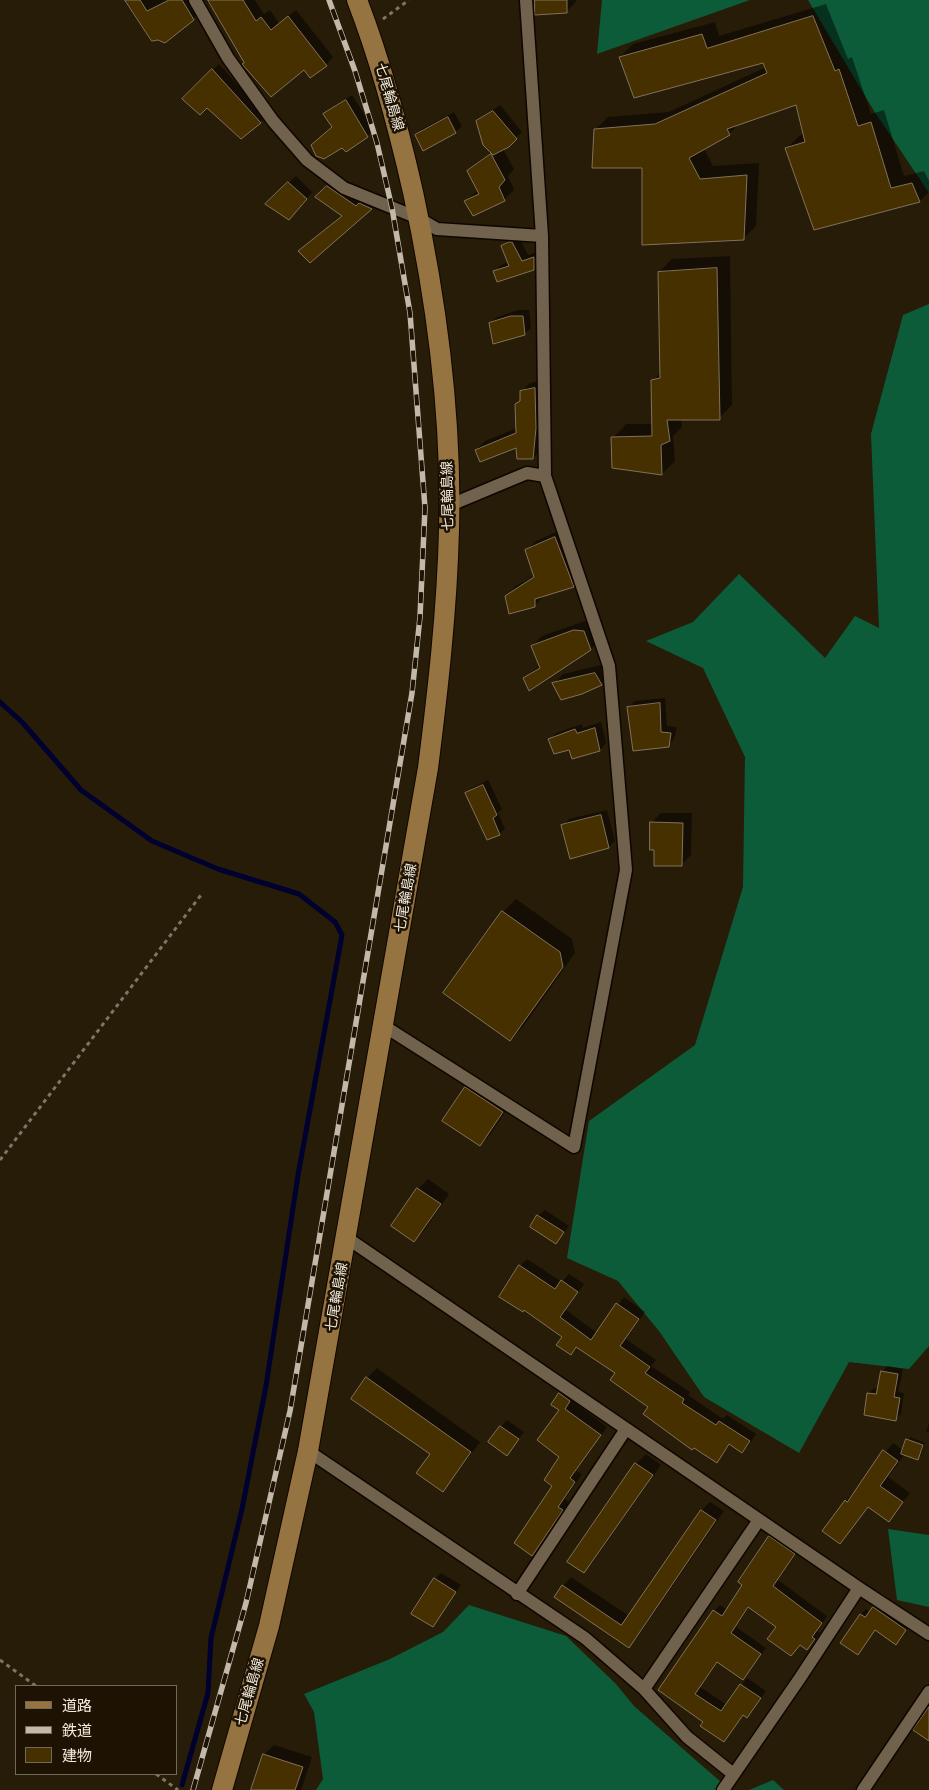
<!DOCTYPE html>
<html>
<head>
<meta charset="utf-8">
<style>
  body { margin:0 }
  #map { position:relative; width:929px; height:1790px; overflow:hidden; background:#271c08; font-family:Rubik,"Noto Sans JP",sans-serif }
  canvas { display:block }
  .legend { position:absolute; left:15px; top:1685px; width:162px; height:90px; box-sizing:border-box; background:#1e1302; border:1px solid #73695a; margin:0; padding:6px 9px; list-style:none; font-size:15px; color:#f3ebdf }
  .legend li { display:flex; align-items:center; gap:10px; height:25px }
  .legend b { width:25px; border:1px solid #73695a }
</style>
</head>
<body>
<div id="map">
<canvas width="929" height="1790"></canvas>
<ul class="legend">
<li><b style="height:6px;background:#967441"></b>道路</li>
<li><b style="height:6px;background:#c2b9ab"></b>鉄道</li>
<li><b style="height:14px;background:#473000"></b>建物</li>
</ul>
</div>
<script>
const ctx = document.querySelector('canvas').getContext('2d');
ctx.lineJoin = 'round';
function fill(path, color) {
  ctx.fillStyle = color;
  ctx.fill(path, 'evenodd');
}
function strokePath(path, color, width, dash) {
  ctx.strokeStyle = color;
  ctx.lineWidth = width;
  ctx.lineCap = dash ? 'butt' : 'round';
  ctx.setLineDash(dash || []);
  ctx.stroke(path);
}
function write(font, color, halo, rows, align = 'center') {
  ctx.font = font + ' Rubik,"Noto Sans JP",sans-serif';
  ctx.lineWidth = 5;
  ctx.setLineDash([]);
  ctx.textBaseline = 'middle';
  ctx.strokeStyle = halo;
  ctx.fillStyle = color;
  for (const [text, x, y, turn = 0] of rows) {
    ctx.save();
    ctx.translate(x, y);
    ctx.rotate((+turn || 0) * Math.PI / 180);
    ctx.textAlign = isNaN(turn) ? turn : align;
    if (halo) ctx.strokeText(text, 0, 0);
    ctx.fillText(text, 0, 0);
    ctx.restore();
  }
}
fill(new Path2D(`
  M602,0H750L597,54Z
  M808,0H929V193L874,111Z
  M929,304V1346L909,1369L849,1362L799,1453L704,1397L659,1331L618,1281L567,1258L589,1121L695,1045L743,887L745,757L703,668L646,641L693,622L739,574L825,658L855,616L879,628L871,434L903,315Z
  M888,1529L929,1535V1607L897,1600Z
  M469,1605L566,1636L616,1684L634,1706L730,1790H316L323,1779L314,1712L304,1694L390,1659L443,1632Z
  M773,1780L784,1790H749Z`), '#0d5c39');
fill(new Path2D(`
  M127,0H198L203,10L164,41L158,39L152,40L125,2Z
  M206,0H255L264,14L270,10L279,23L296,10L333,57L326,65L304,68L245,63L232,37Z
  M536,0H576V2L566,12Z
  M826,4L848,59L852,57L871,114L884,110L904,176L924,171L929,181V192L920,201L814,228L786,149L799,136L804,134L797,103L739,124L729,134L704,149L713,166L759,163L756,226L743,239L595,130L608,117L669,112L766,67L764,62L620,57L633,44L715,22L719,36Z
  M219,64L266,116L260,122L184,99Z
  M352,95L374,130L367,136L342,146L333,126L324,114Z
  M500,105L522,132L503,149L514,169L508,176L514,190L504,200L466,201L478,190L468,171L492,152L477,121Z
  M454,112L462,126L456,132L423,149L416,135L422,129Z
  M296,176L312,192L296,212L267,204Z
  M337,178L380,200L310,261L299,251L342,215L317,197Z
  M519,237L528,255L540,251V262L534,269L495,272L501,265L509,262L502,246L508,240Z
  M730,256L732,405L719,418H681L682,427L673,436L675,461L662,474L613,438L626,424H653V381L661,372L659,272L672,259Z
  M518,310H529L531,328L524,334L490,323L497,317Z
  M543,380L542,449L533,458L517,446L476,450L485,441L517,428L516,404L522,399L521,392L530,383Z
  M565,528L583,576L573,586L544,596L534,606L506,596L516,586L535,575L526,551L536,541Z
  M585,621L593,622L600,640L590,650L524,678L540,665L532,646L542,636Z
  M605,664L611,674L601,684L582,693L554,684L563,674Z
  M665,698L667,726L677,727L674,739L668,746L629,707L635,701Z
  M601,722L606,743L600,750L569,749L549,740L556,733L582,724L583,728Z
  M488,780L502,809L498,813L505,829L499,834L467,793L472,788Z
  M607,810L615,841L609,847L563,826L569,819Z
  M661,813H692L691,855L681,865L655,848L651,823Z
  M516,899L572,939L575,953L523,1027L510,1040L503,912Z
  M476,1078L512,1102L490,1135L480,1145L466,1088Z
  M428,1179L449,1194L424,1231L414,1240L393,1226L418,1189Z
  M545,1210L569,1226L556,1243L538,1216Z
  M527,1259L562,1282L569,1274L584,1284L566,1310L597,1333L624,1297L645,1312L626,1339L656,1360L651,1366L690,1392L688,1395L723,1419L727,1415L756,1434L749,1445L742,1452L730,1444L717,1461L650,1406L617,1373L578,1346L571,1353L564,1336L520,1266Z
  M887,1366L903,1369L898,1392L904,1393L901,1414L895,1419L869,1393L874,1388L879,1389L882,1372Z
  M377,1368L480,1442L452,1480L443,1490L431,1454L367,1378Z
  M567,1386L577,1393L572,1401L607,1427L576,1471L582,1474L565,1499L569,1502L532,1554L561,1456L560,1409L553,1404Z
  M507,1420L524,1432L507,1454L501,1427Z
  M929,1423V1433L926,1432Z
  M910,1437L925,1443L921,1455L918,1458L905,1454L888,1477L910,1493L889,1520L869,1506L840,1543L846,1501L893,1443L903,1450Z
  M646,1454L661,1465L593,1562L584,1572L636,1464Z
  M710,1502L724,1511L637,1638L628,1646L563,1586L571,1577L629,1616L702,1510Z
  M776,1531L801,1548L778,1580L827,1616L817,1631L820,1633L813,1643L807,1649L801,1644L791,1655L777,1626L749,1607L736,1627L766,1648L743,1679L718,1662L700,1687L727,1705L747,1678L766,1691L753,1710L747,1716L744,1714L724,1741L704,1722L660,1690L714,1611L720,1605L727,1610L770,1537Z
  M441,1573L461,1585L433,1626L435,1579Z
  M879,1602L910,1624L901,1638L876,1629L858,1653L842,1642L861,1614L866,1609L870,1612Z
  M274,1745L312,1757L301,1790H253L264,1755Z`), '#0007');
strokePath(new Path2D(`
  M0,702L22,722L81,790L152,841L218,869L299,894L335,922L342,935L298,1175L266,1386L242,1509L211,1638L208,1693L182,1785`), '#00012e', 5);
const building = new Path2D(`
  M125,0H140L147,11L169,0H182L194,20L165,43L158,40L152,41Z
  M208,0H243L256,21L261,17L271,30L288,16L327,66L310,78L304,70L271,97L242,64L244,63Z
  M535,0H567V13L535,15Z
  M813,16L835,71L839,69L858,126L871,122L891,188L912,183L920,202L814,230L785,148L805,142L796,105L727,129L730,135L689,158L700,179L747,175L744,240L642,245V168H592L594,129L655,124L767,73L763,63L634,98L619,57L702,34L707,48Z
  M212,69L261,123L241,139L207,108L200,115L182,99Z
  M346,100L368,137L346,152L342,148L324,159L316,156L311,145L332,127L323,114Z
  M493,111L517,139L509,147L493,155L483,145L476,121Z
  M448,117L456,133L423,151L415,135Z
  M491,154L505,180L499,187L505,201L473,216L464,201L479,194L467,171Z
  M288,182L307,199L289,220L265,204Z
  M327,186L356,206L359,203L372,209L310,263L298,251L342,216L315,197Z
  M509,242H512L522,261L534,257V270L497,282L493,271L509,266L501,246Z
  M717,268L720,420H667L670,441L661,445L662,475L612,468L611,437L652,436L651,380L660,378L658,272Z
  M511,316H523L525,335L493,344L489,323Z
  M535,388L536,428L533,459H517L516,448L480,462L475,450L516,433L515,404L520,401V391Z
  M555,537L574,587L535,599V607L509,614L505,596L534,577L525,550Z
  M574,630L584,631L591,650L529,691L523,678L540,668L531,646Z
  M595,673L602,685L582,694L561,700L552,683Z
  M660,703L661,732L671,733L669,747L633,751L627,707Z
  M595,728L600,751L572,759L569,750L554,754L548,739L575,729L577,733Z
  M483,785L497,815L493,818L500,835L487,840L465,793Z
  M601,815L609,848L570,859L561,825Z
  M650,822L683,823L682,866H654V850H650Z
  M502,911L560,952L563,967L510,1041L443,993Z
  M465,1087L503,1112L480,1146L442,1121Z
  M417,1188L441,1204L414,1242L391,1226Z
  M537,1215L564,1232L556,1244L530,1227Z
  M519,1265L555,1289L561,1280L578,1292L560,1317L591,1340L616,1303L639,1319L620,1346L650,1367L645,1373L684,1399L682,1403L716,1425L719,1421L750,1441L742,1453L729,1444L717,1463L694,1448L692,1450L643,1414L648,1407L610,1380L615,1373L576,1347L571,1355L556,1345L562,1337L524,1310L523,1312L499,1297Z
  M881,1371L898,1374L894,1397L900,1398L896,1421L864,1415L867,1393L876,1394Z
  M366,1377L471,1452L443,1492L416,1473L430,1454L351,1399Z
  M559,1393L570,1401L565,1409L601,1435L570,1478L575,1482L558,1507L563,1510L532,1556L514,1543L552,1486L544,1480L559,1457L537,1440L559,1410L551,1405Z
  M500,1426L519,1439L507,1456L488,1442Z
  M906,1439L923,1445L918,1460L901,1454Z
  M883,1450L898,1461L880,1486L903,1502L889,1522L868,1507L840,1544L822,1531L845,1500L847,1502Z
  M635,1463L653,1475L584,1573L567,1562Z
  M701,1510L716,1520L629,1648L554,1597L562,1585L621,1625Z
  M769,1536L795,1554L773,1586L822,1623L812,1637L815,1639L807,1650L800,1645L791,1656L767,1639L776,1627L748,1607L731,1633L761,1654L743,1680L717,1662L695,1694L721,1711L740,1684L761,1698L747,1718L743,1715L724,1742L700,1726L703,1722L658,1690L713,1610L722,1616L742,1585L738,1582Z
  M434,1578L456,1592L433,1627L411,1614Z
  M873,1607L906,1630L896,1645L875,1630L858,1655L840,1643L860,1614L865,1617Z
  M929,1707V1741L913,1730Z
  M263,1754L303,1767L295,1790H251Z`);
fill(building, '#473000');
strokePath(building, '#80725c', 1);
const street = new Path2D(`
  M195,0L228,58L273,121L307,160L344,188L418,218L437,229L542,236
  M448,506L527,473L545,476
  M384,1026L574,1147L626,870L609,666L545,476L542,236L526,0
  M347,1238L859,1588L800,1678L723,1790
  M308,1451L585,1638L644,1689L687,1737L732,1773
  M859,1588L929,1634
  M517,1594L626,1429
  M644,1689L759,1520
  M863,1790L929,1692`);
const primary = new Path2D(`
  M222,1790L269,1626L308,1451L428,768C438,689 447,610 449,530C452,416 437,303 413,192C398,126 381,62 357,0`);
strokePath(street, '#100600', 15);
strokePath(primary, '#100600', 22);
strokePath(new Path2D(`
  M383,19L409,0
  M0,1160L201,895
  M0,1660L36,1686
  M156,1774L178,1790`), '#7f7564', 3, [4, 4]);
strokePath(street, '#70624d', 12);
strokePath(primary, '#967441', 20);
const rail = new Path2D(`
  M193,1790L246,1603L290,1411L412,693L420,617L425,508L410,313L392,208L377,143L355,71L329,0`);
strokePath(rail, '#c2b9ab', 5.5);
strokePath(rail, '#1e1302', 4, [11]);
write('14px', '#f3ebdf', '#1e1302', [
  ["七尾輪島線",389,97,74],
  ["七尾輪島線",448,496,-91],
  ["七尾輪島線",406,898,-80],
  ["七尾輪島線",337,1297,-80],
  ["七尾輪島線",250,1692,-74]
]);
</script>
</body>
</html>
